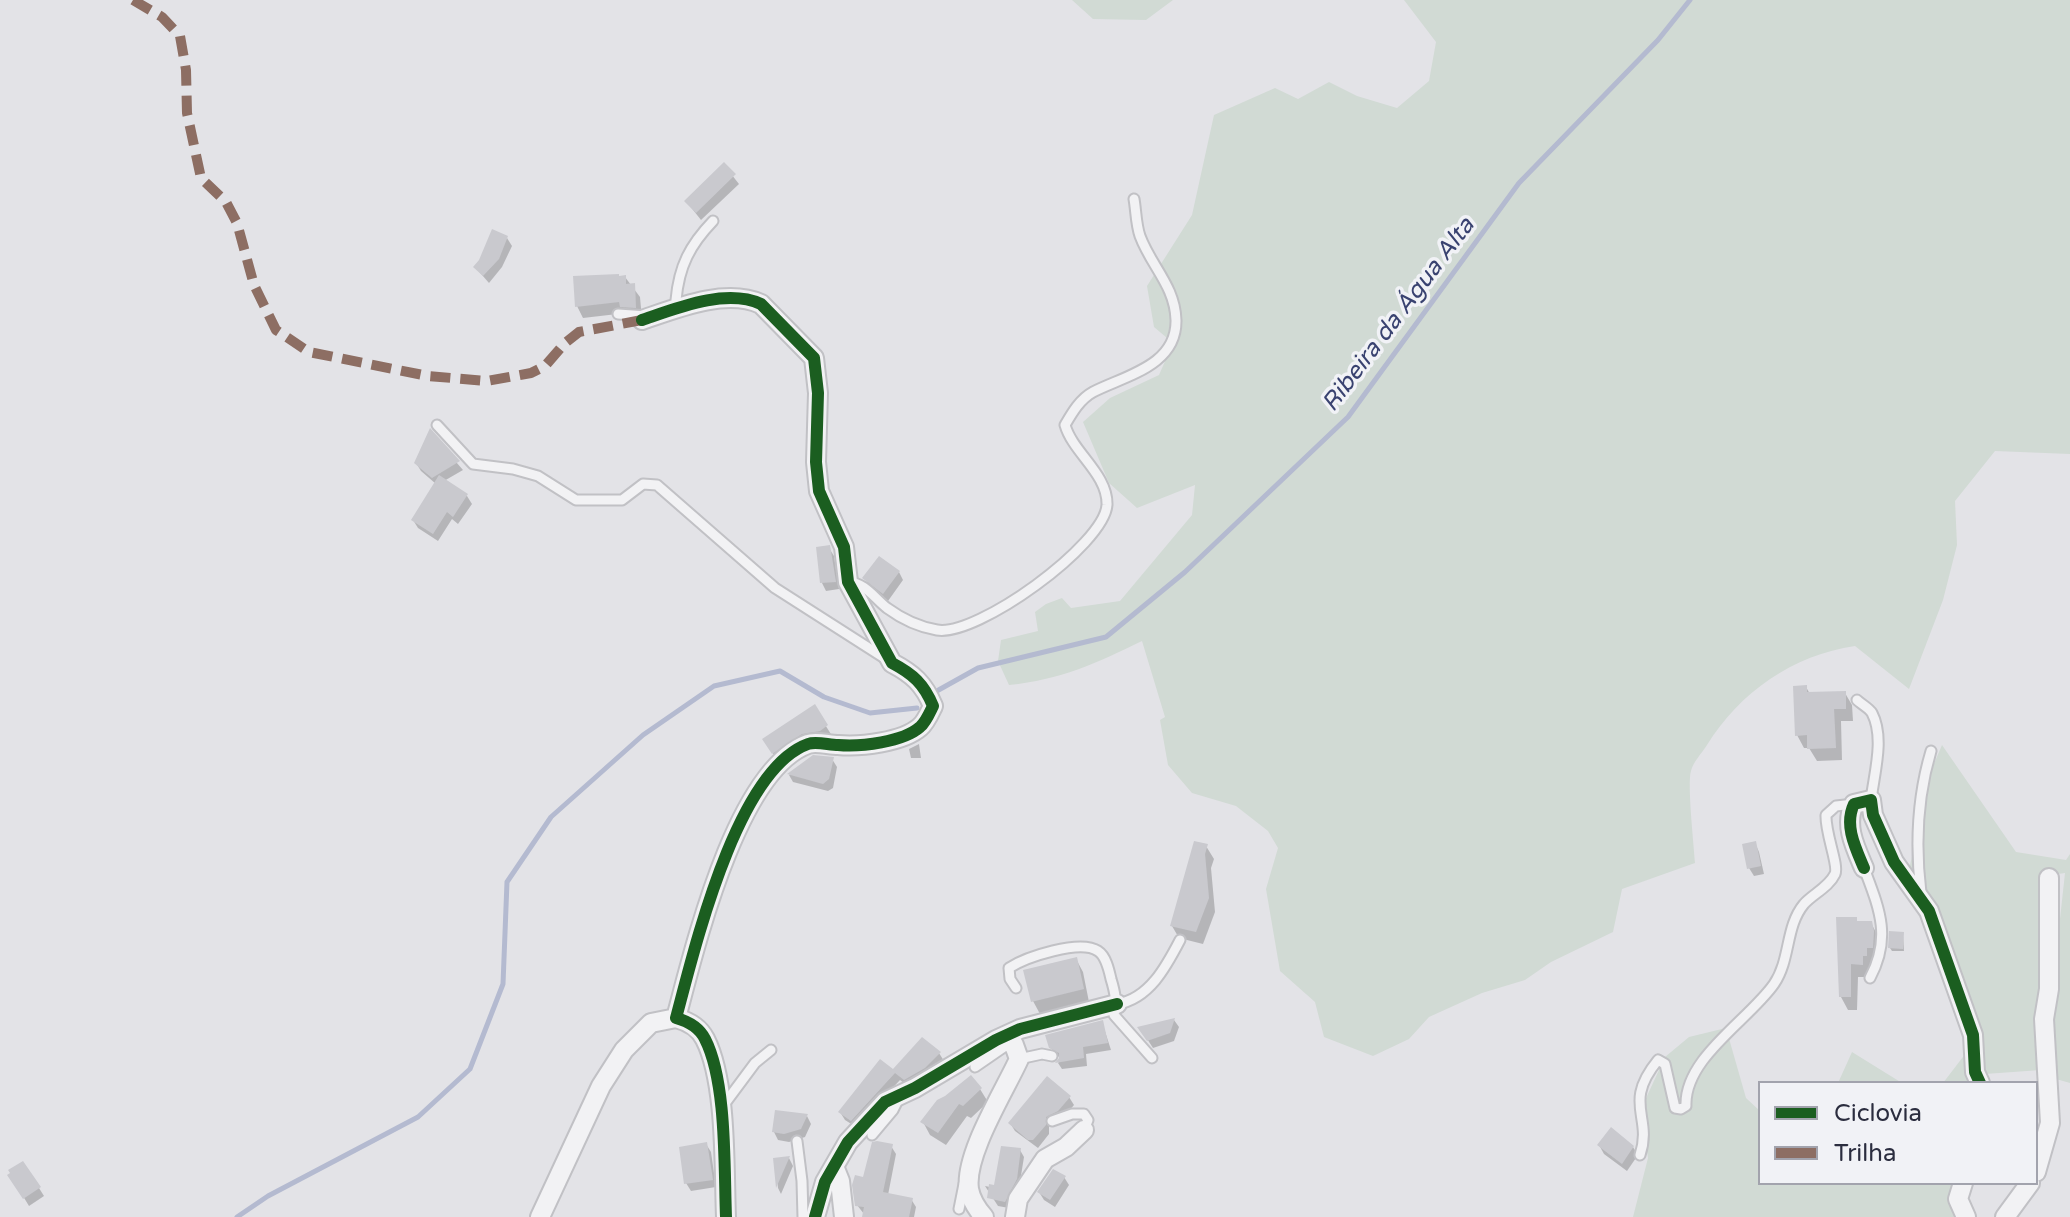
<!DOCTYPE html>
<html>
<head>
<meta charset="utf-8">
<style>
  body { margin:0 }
  #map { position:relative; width:2070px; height:1217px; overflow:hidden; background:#e3e3e7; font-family:"Varela Round",sans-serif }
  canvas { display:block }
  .legend { position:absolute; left:1758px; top:1081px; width:280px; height:104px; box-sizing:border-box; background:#f1f2f6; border:2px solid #a2a3ad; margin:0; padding:10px 14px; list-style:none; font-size:24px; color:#2b2d3f }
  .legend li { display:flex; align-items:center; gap:16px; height:40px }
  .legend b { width:40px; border:2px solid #a2a3ad }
</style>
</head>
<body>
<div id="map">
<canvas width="2070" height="1217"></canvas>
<ul class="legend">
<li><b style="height:10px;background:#1b5e20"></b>Ciclovia</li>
<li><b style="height:10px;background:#8d6e63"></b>Trilha</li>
</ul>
</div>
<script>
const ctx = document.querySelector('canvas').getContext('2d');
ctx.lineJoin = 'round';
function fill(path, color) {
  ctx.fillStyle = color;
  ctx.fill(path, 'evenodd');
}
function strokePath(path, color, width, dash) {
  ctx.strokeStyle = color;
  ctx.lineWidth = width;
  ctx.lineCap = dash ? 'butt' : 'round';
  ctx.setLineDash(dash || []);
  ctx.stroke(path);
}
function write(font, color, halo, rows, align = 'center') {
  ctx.font = font + ' "Varela Round",sans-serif';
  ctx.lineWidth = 7;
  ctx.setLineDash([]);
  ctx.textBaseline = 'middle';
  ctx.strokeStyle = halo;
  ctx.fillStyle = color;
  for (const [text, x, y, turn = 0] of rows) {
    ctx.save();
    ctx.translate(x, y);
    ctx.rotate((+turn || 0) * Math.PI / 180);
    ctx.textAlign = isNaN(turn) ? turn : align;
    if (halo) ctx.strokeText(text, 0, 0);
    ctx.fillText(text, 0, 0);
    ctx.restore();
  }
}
fill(new Path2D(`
  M1072,0H1173L1146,20L1093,19Z
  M1404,0H2070V454L1995,451L1955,501L1957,545L1943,600L1909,689L1855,646C1793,655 1740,692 1707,745C1702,753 1693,762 1691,771C1687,783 1694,846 1695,863L1622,889L1613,932L1551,962L1525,980L1482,993L1429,1017L1409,1039L1373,1056L1324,1037L1315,1002L1280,971L1266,889L1278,848L1268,831L1236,806L1192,793L1168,765L1160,720L1165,717L1142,641C1097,663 1060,680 1009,685L998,661L1001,640L1038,631L1035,612L1046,604L1062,598L1071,608L1120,601L1192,515L1195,485L1137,508L1109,483L1083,422L1110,398L1159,375L1173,343L1154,327L1147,286L1192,215L1214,115L1275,88L1298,99L1329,82L1357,96L1397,108L1429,81L1436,42Z
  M1942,745L2016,852L2066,860L2070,854V1083L2056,1079L2049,1020L2065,873L2043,876L2040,995L2041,1070L1985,1074L1982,1083H1943L1969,1049L1953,987L1924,927L1907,878L1933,766Z
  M1726,1028L1746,1098L1760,1111V1183H1959L1960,1217H1633L1648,1158L1641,1109L1665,1057L1689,1037Z
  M1852,1052L1902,1083H1838Z`), '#d1dad4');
fill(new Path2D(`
  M724,165L739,184L701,220L686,201Z
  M507,238L512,246L502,267L489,283L475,267Z
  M625,277L640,297L642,319L626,313L583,318L577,306L619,278Z
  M430,432L463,470L444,481L467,496L472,504L458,524L452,519L438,541L418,528L413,520L436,484L421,471L416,463Z
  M829,548L834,556L839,589L826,591L822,583Z
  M899,572L903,580L888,601L869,586L865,578Z
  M1806,687L1810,694L1845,693L1852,705L1853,721H1841L1842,760L1817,761L1809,748H1804L1797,735Z
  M814,707L834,739L781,765L772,752Z
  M919,744L921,758H911L909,749Z
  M813,757L832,759L837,767L833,788L828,791L793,782L789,775Z
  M1755,843L1759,852L1764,874L1754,876L1749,868Z
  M1206,846L1214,859L1211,868L1215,912L1203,944L1179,938L1172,926Z
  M1856,919L1858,923H1871L1878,936L1873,969L1869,968V977H1858L1857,1010H1848L1841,997Z
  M1903,934L1904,951H1892L1890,948Z
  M1076,959L1083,972L1089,1002L1040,1014L1033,1001Z
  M1174,1020L1179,1027L1174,1041L1153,1048L1140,1028Z
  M1102,1022L1111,1050L1086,1054L1087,1066L1062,1069L1058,1063L1062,1058L1055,1055L1051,1047Z
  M939,1053L944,1061L933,1071L909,1087L900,1080L856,1127L845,1120L840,1112L893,1072Z
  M980,1089L988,1102L971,1118L967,1116L946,1145L930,1135L923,1122Z
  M1069,1097L1074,1105L1062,1119L1049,1125V1134L1038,1148L1015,1131L1010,1123Z
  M807,1116L811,1124L805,1137L789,1142L778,1140L774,1132Z
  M706,1144L711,1152L716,1187L691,1191L686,1183Z
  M1599,1145L1633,1147L1638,1155L1627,1171L1604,1154Z
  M891,1146L896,1154L888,1195L911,1199L916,1207L914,1217H864V1214L857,1205L865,1179Z
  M1020,1150L1024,1157L1019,1188L1009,1208L998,1206L985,1186L995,1188Z
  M789,1158L793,1166L781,1194L778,1188L775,1159Z
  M1064,1177L1069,1185L1055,1207L1044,1200L1039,1192Z
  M15,1183L39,1188L44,1196L29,1206Z`), '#0003');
strokePath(new Path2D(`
  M935,692L978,668L1106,637L1185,572L1348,417L1519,183L1658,40L1690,0
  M237,1217L268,1196L418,1117L470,1069L503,984L507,882L551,817L643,735L714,686L780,671L824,697L870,713L917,708`), '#b4bad0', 5);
fill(new Path2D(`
  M724,162L736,174L696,213L684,201Z
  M492,229L508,236L499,259L483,276L473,267L479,260Z
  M619,274V276L626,275V284L635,283L636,308L620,307L619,302L575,307L573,276Z
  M430,428L460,461L432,478L414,463Z
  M439,475L468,494L453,517L447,512L433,534L411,520Z
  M830,545L836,582L820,583L816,547Z
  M879,556L900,571L883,594L862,578Z
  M1807,685V692L1846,691V709H1834L1836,748L1807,749V735L1795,736L1793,686Z
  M815,704L828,725L820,731L802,734L772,754L762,739Z
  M813,755L834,757L829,779L823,784L787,774Z
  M1194,841L1208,844L1205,854L1209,898L1196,932L1170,926Z
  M1756,841L1761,866L1747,869L1742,844Z
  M1836,917H1857V921H1872L1874,931L1873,948H1867V956H1863V965L1851,964V997H1839Z
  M1889,931L1904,932L1903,949L1888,948Z
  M1077,957L1084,989L1031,1002L1023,970Z
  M1175,1018L1170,1033L1147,1041L1137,1027Z
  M1103,1020L1108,1043L1083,1047L1084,1058L1055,1063L1059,1058V1053L1049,1048L1045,1035Z
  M922,1037L941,1052L925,1068L904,1080L895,1073L851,1121L838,1112L880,1059L893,1069Z
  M971,1075L982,1088L963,1106L959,1104L938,1133L920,1122L937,1100L945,1096Z
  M1047,1076L1071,1096L1058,1111L1046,1117V1125L1033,1140H1028L1008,1123Z
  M775,1110L808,1114L801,1129L784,1134L772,1132Z
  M1611,1127L1634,1146L1622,1164L1597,1145Z
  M877,1141L893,1144L883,1192L913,1198L909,1217H862L864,1207L855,1206L852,1185L855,1175L863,1177L872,1142Z
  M707,1142L713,1180L684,1184L679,1147Z
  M1001,1146L1021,1148L1017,1179L1005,1202L987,1198L989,1184L994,1185Z
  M790,1156L776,1188L773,1158Z
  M23,1161L41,1187L23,1199L7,1175L10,1173L8,1170Z
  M1053,1169L1066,1176L1050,1200L1037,1192Z`), '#c9c9ce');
const lane = new Path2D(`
  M682,308L676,300C679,266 690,245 713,221
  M618,314L647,316
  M437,425L473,464L513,469L538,476L576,500H622L643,484L657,485L775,588L886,659
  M848,582C866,583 874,598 887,608C902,619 919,627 937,630C977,637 1104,545 1107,505C1108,474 1073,453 1065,425C1072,413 1080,399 1093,392C1124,376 1177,366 1176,320C1175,286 1151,266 1140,236C1136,225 1136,210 1134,199
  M1857,700C1861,704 1869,708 1872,713C1885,738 1874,774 1871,800
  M1864,868C1879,908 1892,937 1870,978
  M1921,893C1915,844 1917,798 1931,751
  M1016,988L1010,979L1009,968C1026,957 1080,939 1098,951C1106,956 1109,970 1111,979C1115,992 1117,1002 1114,1015L1152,1058
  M1117,1004C1149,999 1166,967 1180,940
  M1019,1059L1042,1054L1052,1056
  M975,1067L1004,1047L1014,1045
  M723,1106L755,1063L771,1050
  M1052,1121L1072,1114H1084L1088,1120L1084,1130
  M872,1135L893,1110L899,1098
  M797,1141L802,1181L803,1217
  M1640,1155C1653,1116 1622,1104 1658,1060L1665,1064L1675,1108L1681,1109L1686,1106C1684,1058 1749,1020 1774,984C1791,959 1785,927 1804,904C1813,894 1829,887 1835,874C1839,865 1825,833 1826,815L1836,806L1854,804
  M959,1209L964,1184`);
const street = new Path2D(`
  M642,320C677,308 726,288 761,304L814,358L818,393L816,462L819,491L844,547L848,582L892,663C913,674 924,684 933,706C930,712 926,722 920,727C903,742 861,747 838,745C829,745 816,741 808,744C736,770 694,951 676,1018C687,1021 699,1027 705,1039C727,1082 724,1168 726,1217
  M1864,868C1855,847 1844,825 1854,804L1871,800L1873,815L1894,862L1929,911L1973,1035L1975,1072L1980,1083
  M834,1166L840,1181L844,1217
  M2036,1172L2050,1123L2044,1019L2049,989V878
  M1963,1183L1958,1199L1966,1217
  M540,1217L601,1086L624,1050L651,1023L676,1018
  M815,1217L825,1182L848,1142L885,1102L915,1088L996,1040L1020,1029L1117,1004
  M984,1217C977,1209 971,1200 969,1189C964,1155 1004,1092 1019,1059L1014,1045L1008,1035
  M1015,1217L1018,1199L1045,1159L1066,1147L1084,1130
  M2005,1217L2030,1183`);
strokePath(lane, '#c1c1c5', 13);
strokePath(street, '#c1c1c5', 22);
strokePath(lane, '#f2f2f4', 9);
strokePath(street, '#f2f2f4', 18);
strokePath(new Path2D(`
  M133,0L162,17L180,36L186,70L187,113L201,178L226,202L237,223L254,285L276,330L309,352L428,376L487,381L531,373L545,366L565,343L579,332L642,320`), '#8d6e63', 10, [20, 10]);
strokePath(new Path2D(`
  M642,320C677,308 726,288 761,304L814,358L818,393L816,462L819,491L844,547L848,582L892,663C913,674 924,684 933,706C930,712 926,722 920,727C903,742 861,747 838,745C829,745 816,741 808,744C736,770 694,951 676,1018C687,1021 699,1027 705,1039C727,1082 724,1168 726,1217
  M1864,868C1855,847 1844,825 1854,804L1871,800L1873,815L1894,862L1929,911L1973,1035L1975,1072L1980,1083
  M815,1217L825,1182L848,1142L885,1102L915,1088L996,1040L1020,1029L1117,1004`), '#1b5e20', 12);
write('italic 24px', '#394270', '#f1f2f6', [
  ["Ribeira da Água Alta",1399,315,-53]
]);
</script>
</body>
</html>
